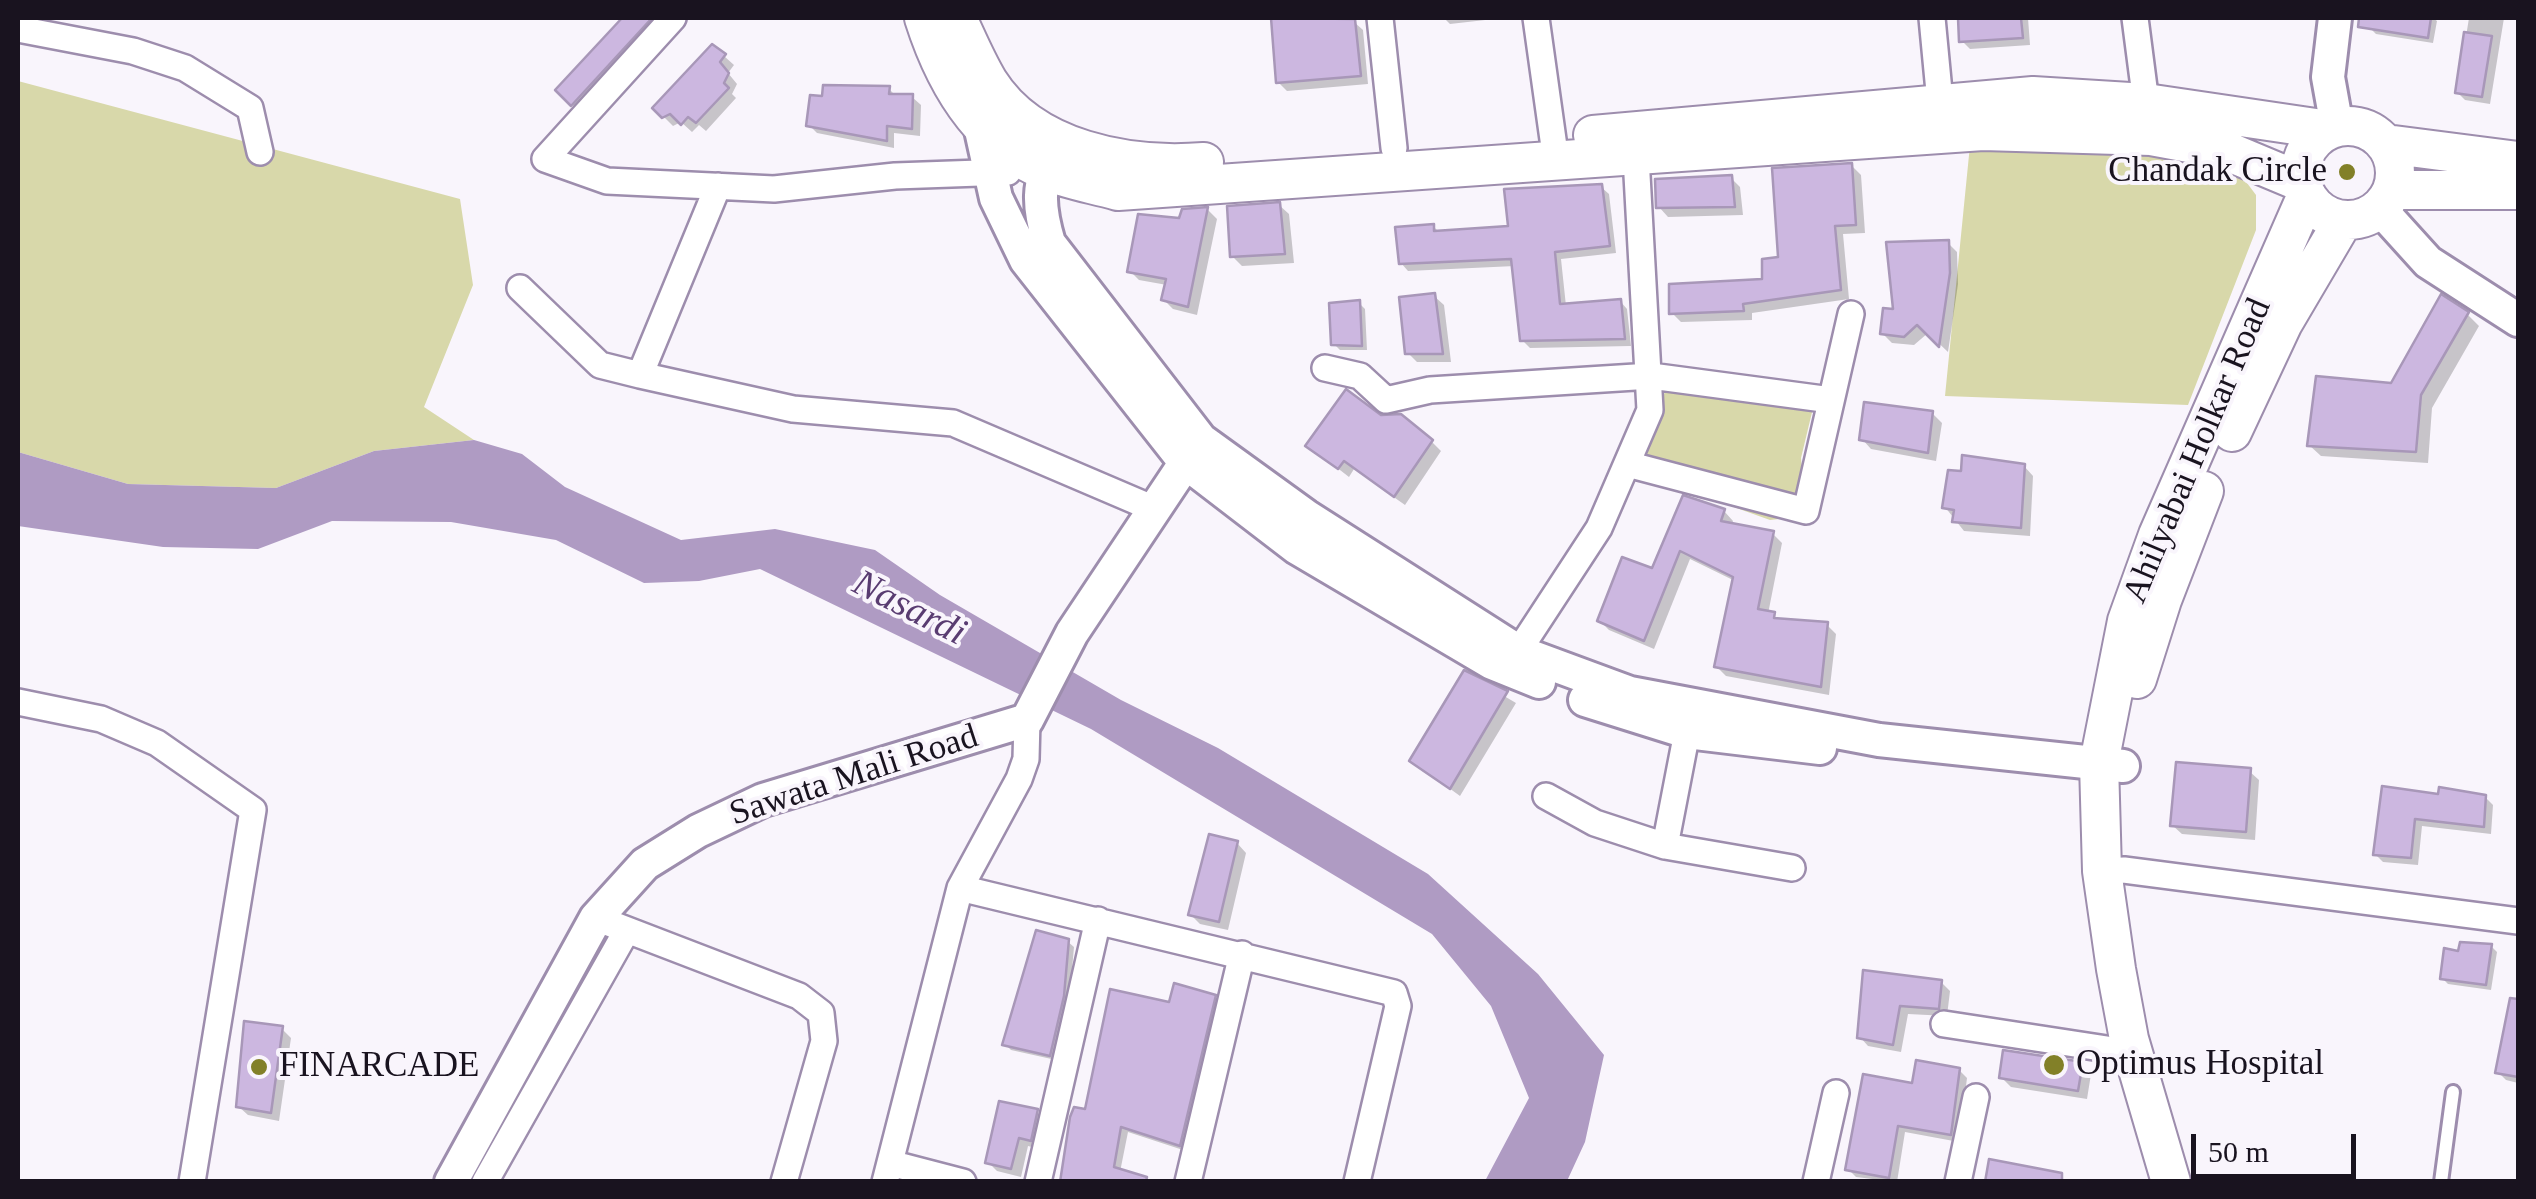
<!DOCTYPE html>
<html>
<head>
<meta charset="utf-8">
<style>
  body { margin:0 }
  #map { position:relative; width:2536px; height:1199px; overflow:hidden; background:#f9f5fc; font-family:Georgia,serif }
  canvas { display:block }
  .frame { position:absolute; inset:0; border:20px solid #19131f; pointer-events:none }
  .scale { position:absolute; left:2191px; top:1134px; width:165px; height:45px; box-sizing:border-box; border:5px solid #19131f; border-top:0; padding-left:12px; font-size:30px; line-height:35px; white-space:nowrap; color:#19131f; -webkit-text-stroke:8px #f9f5fc; paint-order:stroke }
</style>
</head>
<body>
<div id="map">
<canvas width="2536" height="1199"></canvas>
<div class="frame"></div>
<div class="scale">50 m</div>
</div>
<script>
const ctx = document.querySelector('canvas').getContext('2d');
ctx.lineJoin = 'round';
function fill(path, color) {
  ctx.fillStyle = color;
  ctx.fill(path, 'evenodd');
}
function strokePath(path, color, width, dash) {
  ctx.strokeStyle = color;
  ctx.lineWidth = width;
  ctx.lineCap = dash ? 'butt' : 'round';
  ctx.setLineDash(dash || []);
  ctx.stroke(path);
}
function write(font, color, halo, rows, align = 'center') {
  ctx.font = font + ' Georgia,serif';
  ctx.lineWidth = 8;
  ctx.setLineDash([]);
  ctx.textBaseline = 'middle';
  ctx.strokeStyle = halo;
  ctx.fillStyle = color;
  for (const [text, x, y, turn = 0] of rows) {
    ctx.save();
    ctx.translate(x, y);
    ctx.rotate((+turn || 0) * Math.PI / 180);
    ctx.textAlign = isNaN(turn) ? turn : align;
    if (halo) ctx.strokeText(text, 0, 0);
    ctx.fillText(text, 0, 0);
    ctx.restore();
  }
}
fill(new Path2D(`
  M18,81L460,199L473,285L424,407L474,440L374,451L276,488L128,484L18,452Z
  M1970,145L2135,151L2235,167L2256,195V230L2188,405L1945,396Z
  M1669,382L1814,404L1801,458L1806,516L1770,520L1661,481L1641,451Z`), '#d8d8aa');
fill(new Path2D(`
  M474,440L522,454L565,487L681,540L775,529L875,550L940,595L1121,700L1218,748L1428,874L1538,974L1604,1055L1585,1142L1567,1181H1485L1529,1098L1491,1006L1432,934L1091,729L760,569L699,581L644,583L556,540L451,522L332,521L258,549L163,547L18,526V452L128,484L276,488L374,451Z`), '#af9bc3');
fill(new Path2D(`
  M626,18H662L578,110L558,90Z
  M1273,18H1305L1311,23L1354,22L1363,30L1368,84L1287,91L1278,82Z
  M1444,18H1503L1450,24Z
  M1961,18H2028L2030,45L1970,49L1962,41Z
  M2372,18H2433L2437,21L2433,43L2376,34L2370,28Z
  M2469,18H2504L2490,104L2465,100L2457,92Z
  M724,56L734,65L728,73L737,84L732,94L736,98L706,131L699,125L692,132L681,122L673,126L655,108Z
  M889,89L897,97H912L921,105L920,136L894,133V148L817,133L809,125Z
  M1851,165L1861,175L1865,233L1843,234L1849,299L1752,313V320L1681,322L1672,313L1764,281Z
  M1731,178L1740,187L1743,215L1668,217L1659,207Z
  M1601,187L1609,194L1616,253L1561,259L1566,306L1620,301L1627,309L1631,346L1530,348L1522,340L1515,266L1408,271L1401,263L1433,226L1440,233L1511,228Z
  M1279,205L1289,214L1294,263L1242,266L1232,256Z
  M1208,210L1217,219L1197,315L1173,309L1163,299L1167,285L1139,280L1130,271L1181,221L1184,212Z
  M1948,243L1957,252L1958,284L1948,352L1928,333L1914,345L1892,343L1882,333Z
  M1434,296L1444,305L1451,362H1417L1408,353Z
  M1359,303L1365,309L1367,350H1340L1334,344Z
  M2467,314L2479,326L2432,408L2428,463L2321,456L2309,445L2393,385Z
  M1932,413L1942,423L1936,461L1871,449L1862,439Z
  M1380,418L1432,442L1441,451L1405,505L1354,469L1349,477L1309,446Z
  M2024,466L2033,476L2030,536L1964,531L1945,507Z
  M1724,511L1733,521L1732,525L1773,534L1782,543L1768,614L1780,621L1827,625L1836,634L1829,695L1726,676L1717,667L1735,581L1690,559L1654,649L1609,630L1600,621Z
  M1465,673L1516,703L1460,796L1412,761Z
  M2249,771L2259,780L2255,840L2182,834L2172,825Z
  M2384,789L2485,797L2493,805L2491,834L2422,826L2418,865L2383,862L2375,854Z
  M1237,843L1246,853L1228,930L1200,924L1191,915Z
  M1067,941L1074,947L1069,1003L1056,1060L1011,1050L1005,1044Z
  M2491,946L2497,952L2491,990L2448,984L2442,978Z
  M1865,973L1941,982L1950,991L1947,1016L1908,1014L1901,1052L1868,1046L1860,1037Z
  M1214,997L1221,1004L1186,1151L1128,1132L1120,1172L1152,1182H1062L1072,1117L1087,1112Z
  M2511,1007L2518,1008V1083L2506,1080L2498,1072Z
  M282,1029L291,1038L279,1121L248,1115L238,1106Z
  M2082,1064L2091,1074L2087,1099L2011,1087L2001,1077Z
  M1959,1070L1967,1078L1959,1142L1905,1132L1897,1182L1856,1177L1848,1169L1914,1086Z
  M1037,1112L1046,1121L1040,1149L1028,1146L1021,1177L997,1171L988,1162Z`), '#0003');
const building = new Path2D(`
  M622,18H652L571,106L555,90Z
  M1271,18L1355,19L1361,76L1276,83Z
  M1958,18H2021L2023,38L1959,42Z
  M2359,18H2431L2428,38L2358,27Z
  M2464,32L2492,36L2482,97L2455,93Z
  M712,44L726,54L720,62L729,73L724,83L729,88L696,123L688,117L681,125L670,114L662,118L652,108Z
  M823,85L890,86L889,94H913L912,129L887,126V141L806,126L810,95L822,96Z
  M1852,163L1856,225L1835,226L1841,290L1743,304L1744,311L1669,314V284L1762,279V259L1778,257L1772,168Z
  M1732,175L1735,207L1656,208L1655,179Z
  M1602,184L1610,246L1555,252L1560,304L1621,299L1625,339L1520,341L1511,259L1399,264L1395,227L1434,224V231L1508,226L1504,189Z
  M1280,202L1285,254L1230,257L1227,206Z
  M1208,207L1188,307L1161,300L1166,279L1127,272L1138,214L1179,218L1182,209Z
  M1949,240L1950,273L1939,347L1917,325L1904,337L1880,334L1883,308L1893,309L1886,242Z
  M1435,293L1443,354H1405L1399,297Z
  M2441,294L2469,312L2421,395L2416,452L2307,446L2316,376L2391,383Z
  M1360,300L1362,346L1331,345L1329,303Z
  M1346,389L1381,415L1401,414L1433,440L1394,497L1344,461L1338,469L1305,446Z
  M1864,402L1933,411L1928,453L1859,440Z
  M1962,455L2025,464L2021,528L1952,522L1954,510L1942,508L1948,470L1961,471Z
  M1683,495L1725,509L1721,521L1774,531L1758,609L1775,612L1774,618L1828,622L1821,687L1714,667L1733,577L1680,551L1644,641L1597,621L1622,557L1652,568Z
  M1464,670L1508,691L1450,789L1409,761Z
  M2176,762L2251,768L2246,832L2170,826Z
  M2382,786L2438,794L2439,787L2486,795L2484,827L2415,819L2411,858L2373,855Z
  M1209,834L1238,841L1219,922L1188,915Z
  M1036,930L1069,939L1064,996L1050,1056L1002,1045Z
  M2460,942L2492,944L2486,985L2440,979L2444,948L2458,951Z
  M1863,970L1942,980L1939,1009L1900,1006L1893,1045L1857,1038Z
  M1174,983L1216,995L1180,1146L1121,1127L1114,1167L1147,1177L1146,1182H1060L1070,1117L1074,1107L1085,1109L1110,989L1169,1002Z
  M2510,998L2518,999V1077L2495,1073Z
  M244,1021L283,1026L271,1113L236,1107Z
  M2003,1050L2083,1062L2078,1091L1999,1078Z
  M1916,1060L1960,1068L1951,1135L1898,1126L1889,1178L1845,1170L1863,1074L1912,1083Z
  M999,1101L1038,1109L1031,1141L1019,1138L1011,1169L985,1163Z
  M1989,1159L2062,1173V1182H1985Z`);
fill(building, '#ccb7e0');
strokePath(building, '#a897b8', 2.5);
const service = new Path2D(`
  M2441,1182L2453,1092`);
const minor = new Path2D(`
  M673,18L545,159L607,181L774,189L895,176L1008,172
  M1380,18L1394,148
  M1536,18L1556,161
  M1932,18L1940,102
  M2135,18L2146,103
  M18,29L133,51L185,68L250,108L260,152
  M718,186L640,375L793,409L953,423L1152,508
  M520,288L600,365L640,375
  M1325,368L1360,376L1386,400L1430,390L1651,376L1831,400
  M1627,464L1806,511L1851,314
  M1510,664L1599,528L1650,410L1636,157
  M18,702L101,719L157,743L253,810L192,1182
  M1687,732L1665,846L1792,868
  M1546,796L1595,823L1665,846
  M2102,871L2124,870L2518,921
  M960,888L1394,993L1398,1006L1357,1182
  M596,918L799,996L821,1013L824,1041L784,1182
  M1944,1024L2133,1053
  M890,1163L963,1182
  M485,1182L627,930
  M885,1182L960,888L1019,779L1026,759L1027,720
  M1038,1182L1098,920
  M1188,1182L1242,954
  M1816,1182L1836,1093
  M1958,1182L1976,1097`);
const tertiary = new Path2D(`
  M2335,18L2328,77L2337,127
  M979,121L996,198L1026,260L1185,462L1297,548L1492,663L1539,682
  M1057,152C1035,181 1039,209 1049,243L1201,440L1306,516L1519,652L1630,693L1879,740L2123,766
  M2380,209L2428,262L2518,320
  M1585,700L1687,732L1820,748
  M451,1182L596,918L645,864L698,831L763,800L1027,720L1072,633L1198,444`);
const secondary = new Path2D(`
  M924,18C944,81 979,143 1044,170C1067,180 1094,184 1118,191L1983,131L2151,136L2222,149L2301,182
  M957,18C967,39 976,61 988,81C1032,151 1129,168 1204,162
  M2301 173a47 47 0 1 1 94 0a47 47 0 1 1-94 0Z
  M1593,135L2033,96L2146,103L2329,130
  M2386,144L2518,161
  M2393,190H2518
  M2232,432L2283,323L2343,221
  M2137,679L2162,600L2204,491
  M2171,1182L2129,1039L2116,969L2102,871L2099,763L2127,621L2158,535L2306,197`);
strokePath(service, '#9d8dad', 18);
strokePath(minor, '#9d8dad', 30);
strokePath(tertiary, '#9d8dad', 38);
strokePath(secondary, '#9d8dad', 42);
strokePath(service, '#fff', 12);
strokePath(minor, '#fff', 25);
strokePath(tertiary, '#fff', 32);
strokePath(secondary, '#fff', 38);
for (const [x, y, r, color] of [
  [2347,172,10,"#828028"],
  [2054,1065,12,"#828028"],
  [259,1067,10,"#828028"]
]) {
  const dot = new Path2D();
  dot.arc(x, y, r, 0, 2 * Math.PI);
  ctx.fillStyle = color;
  ctx.fill(dot);
  strokePath(dot, '#f9f5fc', 4);
}
write('35px', '#19131f', '#f9f5fc', [
  ["Chandak Circle",2327,172,"right"],
  ["Optimus Hospital",2076,1065],
  ["FINARCADE",279,1067]
], 'left');
write('35px', '#19131f', '#f9f5fc', [
  ["Ahilyabai Holkar Road",2198,451,-67],
  ["Sawata Mali Road",854,776,-18]
]);
write('italic 38px', '#593c71', '#f9f5fc', [
  ["Nasardi",909,609,27]
]);
</script>
</body>
</html>
